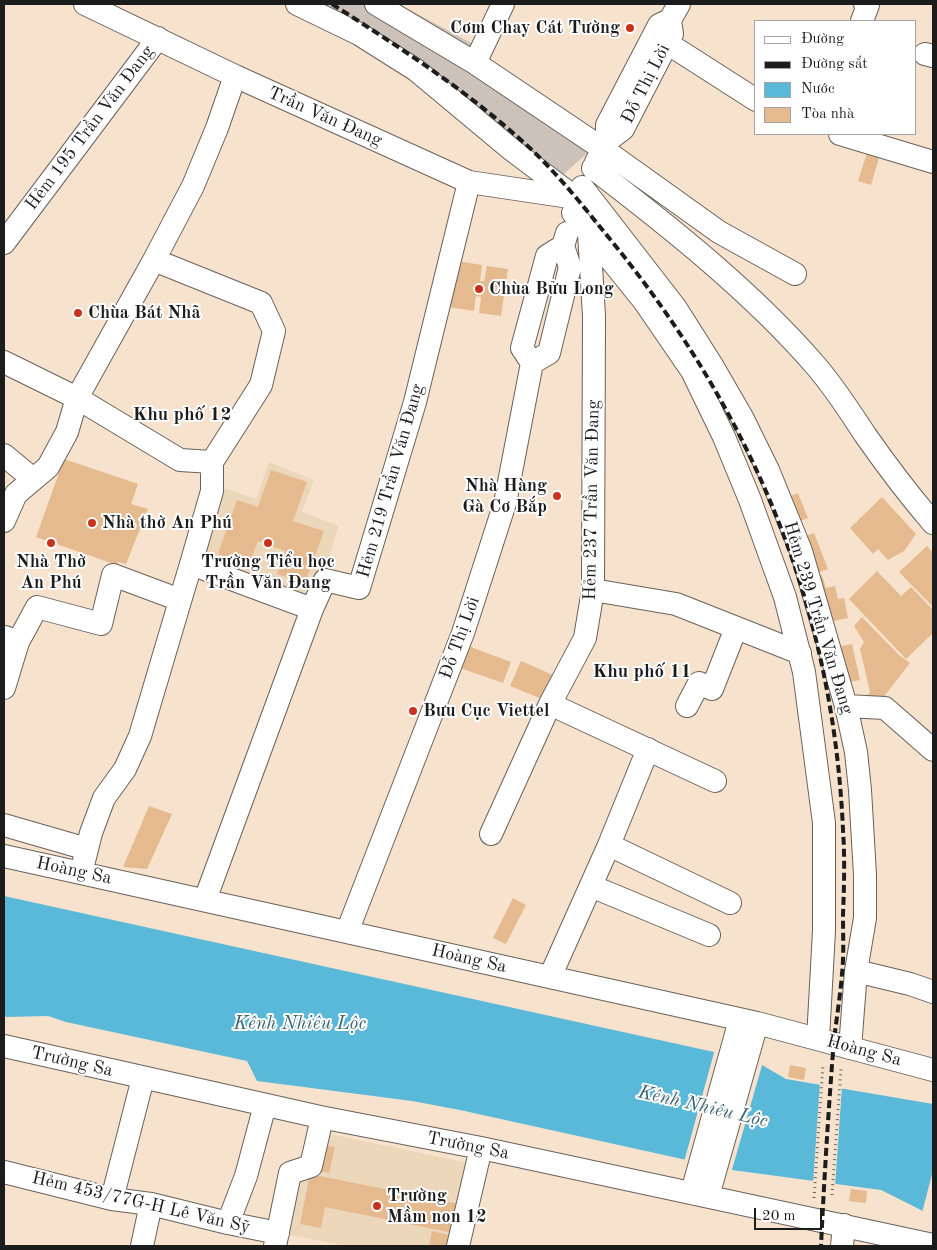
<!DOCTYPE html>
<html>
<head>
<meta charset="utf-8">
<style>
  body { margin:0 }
  #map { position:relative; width:937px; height:1250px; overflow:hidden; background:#f7e3cd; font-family:"Old Standard TT",serif }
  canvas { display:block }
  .frame { position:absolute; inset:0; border:5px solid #1c1c1c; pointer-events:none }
  .legend { position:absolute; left:754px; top:20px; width:162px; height:115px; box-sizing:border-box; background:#fff; border:1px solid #a4a4a4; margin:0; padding:6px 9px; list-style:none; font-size:15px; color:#1c1c1c }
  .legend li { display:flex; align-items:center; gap:10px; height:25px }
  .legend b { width:25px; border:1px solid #a4a4a4 }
  .scale { position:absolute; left:754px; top:1208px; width:68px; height:22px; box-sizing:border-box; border:2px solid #1c1c1c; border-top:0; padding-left:6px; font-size:15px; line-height:18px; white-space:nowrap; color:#1c1c1c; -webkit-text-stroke:4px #fff; paint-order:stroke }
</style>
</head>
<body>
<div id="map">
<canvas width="937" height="1250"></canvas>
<div class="frame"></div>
<ul class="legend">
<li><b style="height:6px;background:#fff"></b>Đường</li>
<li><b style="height:6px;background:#1c1c1c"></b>Đường sắt</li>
<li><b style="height:14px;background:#5ab9d8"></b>Nước</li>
<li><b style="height:14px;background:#e5ba8f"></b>Tòa nhà</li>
</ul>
<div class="scale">20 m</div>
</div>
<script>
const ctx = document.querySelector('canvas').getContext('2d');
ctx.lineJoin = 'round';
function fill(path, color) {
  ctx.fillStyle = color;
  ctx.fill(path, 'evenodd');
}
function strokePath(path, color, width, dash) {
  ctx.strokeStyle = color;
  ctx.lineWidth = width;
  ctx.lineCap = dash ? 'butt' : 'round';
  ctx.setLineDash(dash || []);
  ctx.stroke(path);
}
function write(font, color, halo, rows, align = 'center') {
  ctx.font = font + ' "Old Standard TT",serif';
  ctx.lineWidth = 4;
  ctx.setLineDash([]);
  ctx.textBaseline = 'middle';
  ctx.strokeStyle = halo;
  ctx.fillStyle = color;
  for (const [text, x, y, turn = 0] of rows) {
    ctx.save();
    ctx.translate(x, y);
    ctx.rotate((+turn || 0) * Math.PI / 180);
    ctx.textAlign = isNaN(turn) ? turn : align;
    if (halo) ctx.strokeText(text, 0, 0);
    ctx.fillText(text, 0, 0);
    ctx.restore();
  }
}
fill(new Path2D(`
  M269,462L314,480L302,512L339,526L316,596L287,595L197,559L221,487L256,499Z
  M320,1132L474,1164L456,1246H347L284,1234L294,1178Z`), '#edd7bb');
fill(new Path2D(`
  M283,4H399L471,43L510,92L593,148L548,188L407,74L333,25Z`), '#ccc2b9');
fill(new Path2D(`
  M4,896L714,1052L762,1065L786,1079L933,1104V1213L923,1211L881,1190L732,1170L460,1110L412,1101L257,1081L247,1061L66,1022L48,1016L7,1017L4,1016Z`), '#5ab9d8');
fill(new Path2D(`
  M715,1049L763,1062L731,1173L684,1162Z
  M820,1082L842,1086L835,1187L813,1184Z
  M933,1170V1216L922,1213Z`), '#f7e3cd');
fill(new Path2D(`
  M869,147L881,151L871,185L858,181Z
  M457,261L482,265L480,281H484L487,266L508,269L501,316L479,313L481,297L476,296L474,311L449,307Z
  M64,459L138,484L131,504L148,509L126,564L118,562L117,565L36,537Z
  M271,470L307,482L293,521L324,531L305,583L277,574L285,551L258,541L249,565L218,554L237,500L258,507Z
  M798,493L808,518L797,522L788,497Z
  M882,497L916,534L904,551L888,560L878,549L873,554L850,528Z
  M814,533L828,569L814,574L800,538Z
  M927,546L933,553V607L899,572Z
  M877,571L901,596L911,587L933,610V633L906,659L849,599Z
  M822,575L826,588L835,586L838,599L844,598L848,618L829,622L812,577Z
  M862,617L899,655L910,663L876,707L865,699L870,692L860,649L864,642L854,626Z
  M852,644L860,680L845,683L836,647Z
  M468,646L511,662L503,683L460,668Z
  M521,661L553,675L542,699L510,686Z
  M149,806L172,814L147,869L123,867Z
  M513,898L526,905L506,944L493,938Z
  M790,1065L806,1068L804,1080L788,1077Z
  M320,1144L335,1147L329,1173L314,1170Z
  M310,1174L464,1205L458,1234L325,1207L321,1228L300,1224Z
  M851,1189L867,1191L866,1203L849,1201Z
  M432,1231L452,1236L450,1246H429Z`), '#e5ba8f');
const minor = new Path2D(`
  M85,4L235,76L469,182L576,198
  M297,4L359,34L416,70L512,150L573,196
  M376,4L475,63L603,149L719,232L795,274
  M862,21L868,5L865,4
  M667,43L756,100
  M925,54L933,56
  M475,63L503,4
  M840,134L933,162
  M607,141V125L659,25L670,20L679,4
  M596,162L607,141L623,129L672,34L670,20
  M593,168C670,227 752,292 816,366C835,388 850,412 866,436C887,466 909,495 933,523
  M582,187L675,307L713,367L743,419L768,470L801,551L846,706L856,752L860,790L865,875V918L856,971L850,1048
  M573,213L644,301L692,371L724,437L750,500L785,597L804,672L824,823V931L818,1039
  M4,243L158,38
  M154,260L261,303L274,331L261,385L212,462
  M4,362L77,398L180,460L212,462V491L191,564L312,609
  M532,363L549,353L570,267L563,246L567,233
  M4,455L33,479
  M4,521L16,494L48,467L67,432L77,398L154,260L193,186L217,128L235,76
  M593,590L676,604L800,653
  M18,642L37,607L101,624L113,575L180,600
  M4,688L18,642L5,637
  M550,704L715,781
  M687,706L699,683L712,689L736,628
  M846,706L885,708L933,750
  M4,825L87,849
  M491,834L550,704L585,638L593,590L594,316L589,233
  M609,845L730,903
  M4,856L757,1023L933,1070
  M81,873L91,833L104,798L125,769L140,736L191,564
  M591,886L709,935
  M205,900L312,609L325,580L359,588L415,402L469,182
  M347,932L463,633L505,503L532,363L522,348L547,256L563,246
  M856,971L910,984L933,992
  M550,977L609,845L648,749
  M4,1046L320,1117L481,1148L933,1245
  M4,1172L112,1199L151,1204L228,1223L278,1233
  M692,1192L740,1020
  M708,1196L757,1023
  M112,1199L143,1078
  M228,1223L246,1176L265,1105
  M142,1246L151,1204
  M275,1246L290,1173L311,1166L322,1118
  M458,1246L481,1148
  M842,1246L844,1225`);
strokePath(minor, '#69625a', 24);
strokePath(new Path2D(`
  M832,1195L841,1069
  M814,1198L823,1064`), '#69625a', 3, [1, 4]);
strokePath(minor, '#fff', 22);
strokePath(new Path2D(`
  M332,4C402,49 474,95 534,152C560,177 583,206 605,233C750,408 833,603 843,830C845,859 844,888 843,916C843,935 844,955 842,974C840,1000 835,1026 833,1052C828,1117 824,1182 821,1246`), '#1c1c1c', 4, [8, 4]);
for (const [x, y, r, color] of [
  [630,28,5,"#c8321e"],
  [479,289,5,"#c8321e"],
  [78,313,5,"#c8321e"],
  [557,496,5,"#c8321e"],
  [92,523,5,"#c8321e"],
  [51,543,5,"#c8321e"],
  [268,543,5,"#c8321e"],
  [413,711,5,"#c8321e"],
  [377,1206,5,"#c8321e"]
]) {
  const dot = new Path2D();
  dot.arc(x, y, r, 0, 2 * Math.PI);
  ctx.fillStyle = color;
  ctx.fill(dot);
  strokePath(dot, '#fff', 2);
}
write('bold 18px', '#1c1c1c', '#fff', [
  ["Cơm Chay Cát Tường",620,28,"right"],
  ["Chùa Bửu Long",489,289],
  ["Chùa Bát Nhã",88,313],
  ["Nhà Hàng",547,486,"right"],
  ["Gà Cơ Bắp",547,507,"right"],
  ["Nhà thờ An Phú",102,523],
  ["Nhà Thờ",51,562,"center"],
  ["An Phú",51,583,"center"],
  ["Trường Tiểu học",268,562,"center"],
  ["Trần Văn Đang",268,583,"center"],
  ["Bưu Cục Viettel",423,711],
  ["Trường",387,1196],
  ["Mầm non 12",387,1217]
], 'left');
write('18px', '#1c1c1c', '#fff', [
  ["Đỗ Thị Lời",646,84,-63],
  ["Trần Văn Ðang",325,117,24],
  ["Hẻm 195 Trần Văn Ðang",90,128,-53],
  ["Hẻm 219 Trần Văn Ðang",391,481,-74],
  ["Hẻm 237 Trần Văn Đang",592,500,-89],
  ["Hẻm 239 Trần Văn Đang",818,618,73],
  ["Đỗ Thị Lời",460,638,-70],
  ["Hoàng Sa",74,871,12],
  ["Hoàng Sa",469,959,13],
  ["Hoàng Sa",864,1051,15],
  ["Trường Sa",72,1062,13],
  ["Trường Sa",468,1146,11],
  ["Hẻm 453/77G-H Lê Văn Sỹ",141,1203,13]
]);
write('bold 19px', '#1c1c1c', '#fff', [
  ["Khu phố 12",182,415],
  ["Khu phố 11",642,672]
]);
write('italic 19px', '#386371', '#fff', [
  ["Kênh Nhiêu Lộc",300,1024],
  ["Kênh Nhiêu Lộc",703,1107,13]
]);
</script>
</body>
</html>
